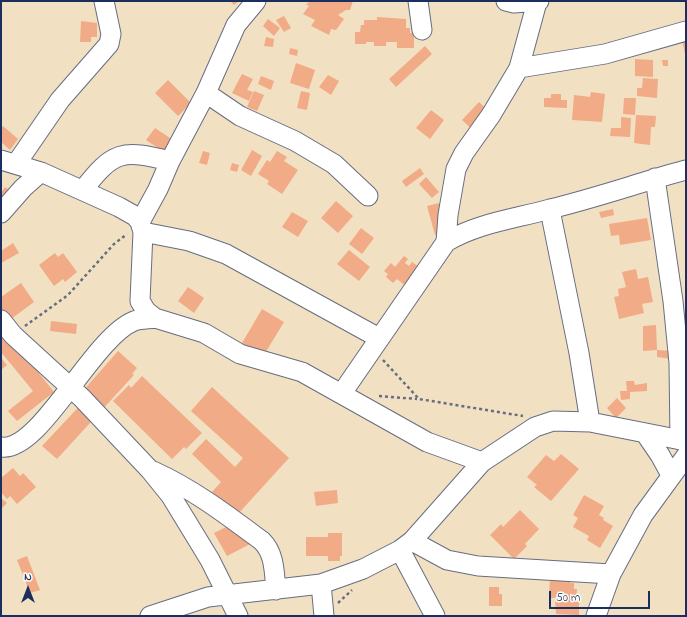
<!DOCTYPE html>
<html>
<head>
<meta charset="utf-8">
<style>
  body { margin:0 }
  #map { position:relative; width:687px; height:617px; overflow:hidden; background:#f2e0c2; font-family:"Indie Flower",sans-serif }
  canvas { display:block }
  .frame { position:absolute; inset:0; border:2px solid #1b2f5e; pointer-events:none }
  .north { position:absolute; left:8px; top:569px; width:40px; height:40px; -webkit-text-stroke:3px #fdfcf7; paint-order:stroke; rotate:0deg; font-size:11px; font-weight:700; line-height:16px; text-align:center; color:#1b2f5e }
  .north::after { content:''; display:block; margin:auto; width:14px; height:18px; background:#1b2f5e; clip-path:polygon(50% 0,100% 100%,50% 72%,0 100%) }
  .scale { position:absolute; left:549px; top:591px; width:101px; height:18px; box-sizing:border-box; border:2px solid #1b2f5e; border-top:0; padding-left:5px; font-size:12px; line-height:14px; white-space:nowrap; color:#1b2f5e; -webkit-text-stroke:3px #fdfcf7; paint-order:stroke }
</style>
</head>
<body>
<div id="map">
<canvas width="687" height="617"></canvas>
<div class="frame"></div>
<div class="north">N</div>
<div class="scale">50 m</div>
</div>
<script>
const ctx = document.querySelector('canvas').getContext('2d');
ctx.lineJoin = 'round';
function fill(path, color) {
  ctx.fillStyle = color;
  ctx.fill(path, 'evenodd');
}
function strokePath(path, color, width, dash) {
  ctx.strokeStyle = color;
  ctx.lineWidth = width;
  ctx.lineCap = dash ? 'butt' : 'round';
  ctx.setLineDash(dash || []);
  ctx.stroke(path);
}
fill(new Path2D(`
  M230,1H239L234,5Z
  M311,1H353L350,10H346L338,15L344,19L336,30L331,29L329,35L311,26L315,20L303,14L309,6L306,4Z
  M284,16L291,28L284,32L276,20Z
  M377,17L406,19V28H410V33H414V48H397V42H386V46H374V42H366V44H355V32H360L361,25H364V20H377Z
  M268,19L280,28L274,36L263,26Z
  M81,21L97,23V37H91V42H80Z
  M266,37L274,39L273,47L264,46Z
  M686,39V54H685L682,40Z
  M425,46L432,54L396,87L389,79Z
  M290,48L298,50L297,56L289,54Z
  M635,59L653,60V77L635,76Z
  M662,60H668V66H663Z
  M296,63L315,70L309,89L290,83Z
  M242,74L253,79L247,90L253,92L249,101L232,93Z
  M328,75L339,81L331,95L319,87Z
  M261,76L274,81L271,90L258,84Z
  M643,78L658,79L657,98L637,96V88H642Z
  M168,80L191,103L178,116L155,93Z
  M254,91L264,95L257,111L247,107Z
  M301,91L310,93L307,110L297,108Z
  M591,92L605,94L602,122L572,120L574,95L590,97Z
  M551,94H561V100H567V108L544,107V98H551Z
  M624,98H636L635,115L623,114Z
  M479,102L491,113L474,131L462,120Z
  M431,110L444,120L430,139L416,128Z
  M636,115L656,116L655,127H651L650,145L634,143Z
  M621,117L631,118L630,137L610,136L611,128H621Z
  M3,126L18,139L10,150L1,142V129Z
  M155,128L173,140L164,152L146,140Z
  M252,150L262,156L251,176L241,170Z
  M203,151L210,153L207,165L199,163Z
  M277,151L287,157L284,161L298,170L282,194L267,184L269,181L258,174L267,160L270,162Z
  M232,163L239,165L237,172L230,170Z
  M420,168L424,174L406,187L402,181Z
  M426,177L439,192L432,198L419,184Z
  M5,187L11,191L1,207V193Z
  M336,201L353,216L338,233L321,218Z
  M439,203L446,233L435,235L427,206Z
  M613,209L614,215L601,218L599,212Z
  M292,212L308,221L298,237L282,227Z
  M647,218L651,240L620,245L619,235L611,236L609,224Z
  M361,228L374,238L362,254L349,244Z
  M13,243L19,253L1,263V251Z
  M349,250L370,267L359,281L337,264Z
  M55,253L58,257L63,253L77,272L65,282L63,279L54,286L39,265Z
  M404,256L408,259L405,263L409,266L412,262L419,267L407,287L397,279L393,283L386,277L388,274L384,271L391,263L395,267Z
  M636,269L638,279L648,277L653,302L642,304L644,313L619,319L614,297L619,296L618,289L626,287L622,272Z
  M21,283L34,302L7,322L1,314V297Z
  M188,287L204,298L194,313L178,301Z
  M262,309L284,322L264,355L242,343Z
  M51,321L77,324L76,334L50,331Z
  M656,325L657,350L643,351V326Z
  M7,333L54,392L17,421L8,411L33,391L1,352V338Z
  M657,350L672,351V359L657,357Z
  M118,351L137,368L132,374L134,375L57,459L42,446L88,397L82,392Z
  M1,358L7,365L1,370Z
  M142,376L202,433L186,449L184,447L172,459L113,401L129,385L131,388Z
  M626,381H634L635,385L647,383V391L630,392V399L621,400L620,391H627Z
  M212,387L289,458L238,514L212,492L221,482L192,454L206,439L235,467L243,458L191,411Z
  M617,398L626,408L616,418L607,408Z
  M561,454L579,469L551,501L534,487L537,485L527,477L546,455L554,461Z
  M13,468L20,476L23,473L36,487L17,504L10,496L7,499L1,492V478Z
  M337,490L338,503L316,506L314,492Z
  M584,495L604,506L599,515L604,518L603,520L613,526L600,548L587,540L589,536L573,527L578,518L573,515Z
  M1,498L7,503L2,508L1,507Z
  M520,510L539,529L525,544L527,546L514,559L490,535L501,524L503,527Z
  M244,518L256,541L227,556L214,533Z
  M328,533H342V556H340V561H328V556H306V537H328Z
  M27,556L40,590L30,593L17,560Z
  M550,575L571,576L570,583H574V589H577L576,600H579V615L556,614L555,598H549Z
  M489,587H499V594H502V606H489Z`), '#f1ab86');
const minor = new Path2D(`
  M418,1L422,30
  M506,1L514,3L539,1
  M519,68L605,54L686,31
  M206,93L240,116L295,141L334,164L368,196
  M1,160L41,172L119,207L135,216L140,222L143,232L140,301L146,311L155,318L204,333L240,354L302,372L427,442L482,462
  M16,164L60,100L109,44L111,34L104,1
  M655,178L673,301L679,363L680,440
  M83,190C113,151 122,149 170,161
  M550,210L579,353L590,422
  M1,213L23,188L41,172
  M140,222L158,189L170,161L206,93L236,25L256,1
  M143,232L189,241L226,254L379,338
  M446,242L448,215L456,169L464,153L491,115L519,68L537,2
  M1,320L13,335L82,398L150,470L171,496L210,560L238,616
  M342,393L446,242C478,223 514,219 550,209C596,198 641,182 686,170
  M645,433L660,455L671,475
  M1,447C40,453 92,338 134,321C140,319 148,319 155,318
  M153,471C193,489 227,515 262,541C275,554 274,572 276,590
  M412,541L447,560L478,566L611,574
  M400,550L435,616
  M321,584L324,616
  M150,616L208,597L321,584L363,569L400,550L412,541L482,462L535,427L553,421L590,422L686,441
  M596,616L611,574L643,515L686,456`);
strokePath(minor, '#666d81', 21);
strokePath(new Path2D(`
  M25,326L68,295L114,244L127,234
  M383,360L419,399L523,416
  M379,396L417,399
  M338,603L352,590`), '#666d81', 2.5, [3, 3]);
strokePath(minor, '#fff', 19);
</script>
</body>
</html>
